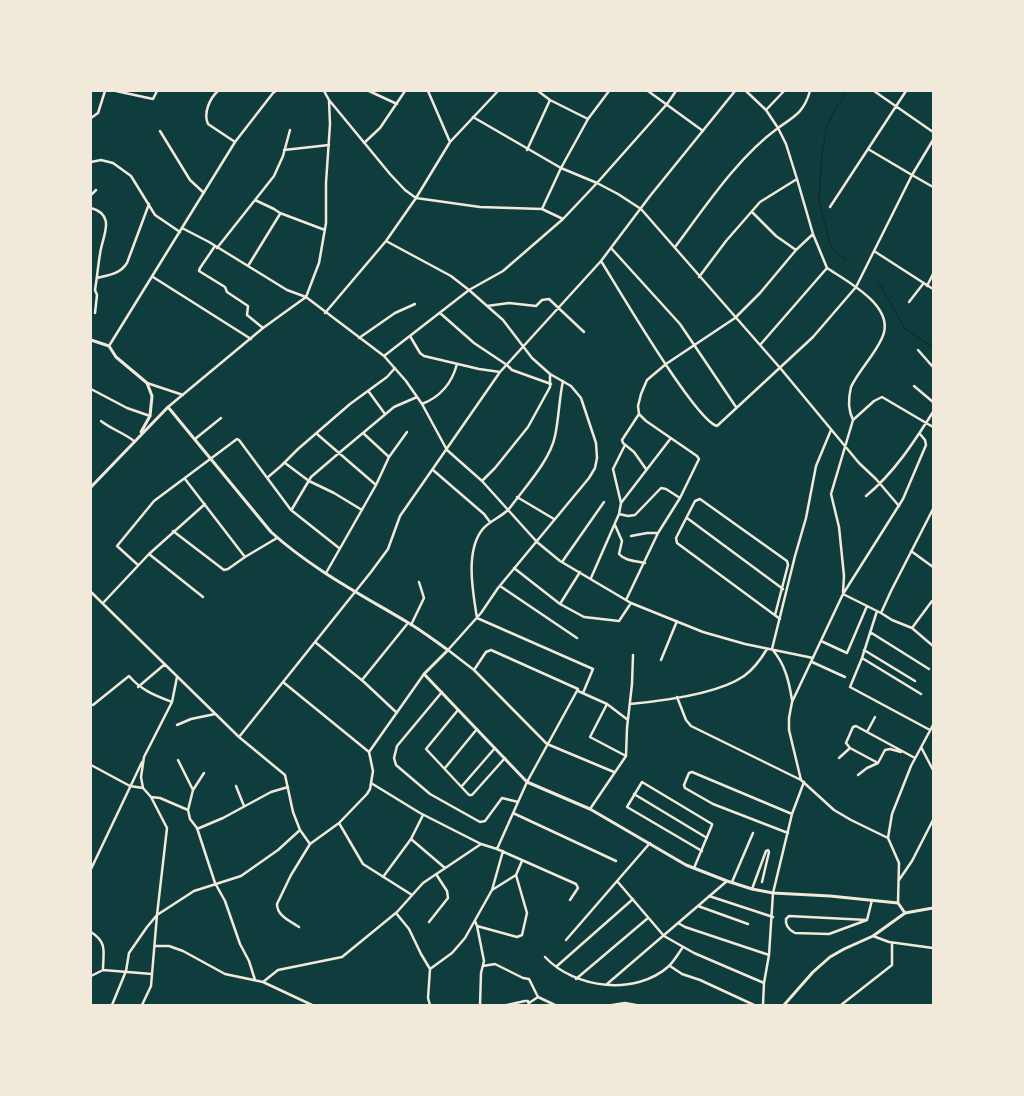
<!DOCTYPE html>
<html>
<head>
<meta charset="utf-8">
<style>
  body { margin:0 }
  #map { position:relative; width:1024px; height:1096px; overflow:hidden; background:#0f3d3e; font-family:Cabin,sans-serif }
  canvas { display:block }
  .frame { position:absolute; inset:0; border:92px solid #f1e9da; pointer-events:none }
</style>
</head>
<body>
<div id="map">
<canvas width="1024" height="1096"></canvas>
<div class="frame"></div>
</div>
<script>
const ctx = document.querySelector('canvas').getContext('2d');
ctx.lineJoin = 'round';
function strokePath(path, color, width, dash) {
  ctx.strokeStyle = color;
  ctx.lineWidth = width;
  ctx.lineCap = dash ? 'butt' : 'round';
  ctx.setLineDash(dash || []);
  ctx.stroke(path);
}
strokePath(new Path2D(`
  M846,260L836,252L830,244L819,200L822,154L826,130L832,115L847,91
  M873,277L880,284L905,329L933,347`), '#0a2a2b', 1);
strokePath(new Path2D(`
  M116,91L153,99L157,91
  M218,91C210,98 203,113 208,124L235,142
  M324,91L329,100L390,174L405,190L416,198L480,207L542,209L563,219
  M369,91L397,104
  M428,91L450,142
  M538,91L550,100L588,119
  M648,91L703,131
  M874,91L933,132
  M766,110L784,91
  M473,117L561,168L597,183L618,194L641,209L781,369L859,463L876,479L899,506
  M91,118L98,113L105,91
  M160,131L190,180L204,193
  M364,143L380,128L405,91
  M868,149L906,91
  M284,150L329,145
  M527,150L550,100
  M91,162L101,160L113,163L131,176L155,215L180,232
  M91,195L96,190
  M255,200L274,209L280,213L325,230
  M830,207L868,149L912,175L933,140
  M91,208C117,215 102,237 100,254C98,266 97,278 95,290L97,295L95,313
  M542,209L561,168L588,119L609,91
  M752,212L776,236L796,250
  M182,228L209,242L287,290L306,297L384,356L406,381L422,404L447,450L482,481L537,542L560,561L631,603L703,632L745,644L813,658
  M386,241L451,276L469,290L503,320L532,358L550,374L571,386L581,398L596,443L597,458L595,468L589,478L498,588L481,613L448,650L474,670L547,744L614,772
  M215,246L200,268L199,271L225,287L227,292L248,306L247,315L263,328
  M675,247C705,207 738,157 778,128L766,110L746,91
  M217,248L274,176L283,156L290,130
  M611,248L680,324L736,407
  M874,251L933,289
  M601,261C618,288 695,420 717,426L813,337L856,287L912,175L933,187
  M248,266L280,214
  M827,268C848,282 897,307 882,338C874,356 859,370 851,387C848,399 848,410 853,420L831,494L839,527L844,576L843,592
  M153,277L251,339
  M699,277L726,241L760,202L797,179L786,144L778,128C795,116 804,112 810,91
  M97,278C109,275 120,274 127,263L149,204
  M927,286L933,274
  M909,302L923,284
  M487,306L509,303L536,306L542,300L549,299L584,332
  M325,313L386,241L416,198L450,142L498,91
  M440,313L474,343L507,365L512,370L551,384
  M410,336L420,353L424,356L479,369L500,372
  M359,338L395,313L415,304
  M760,345L827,268L813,234
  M109,346L235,142L273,93L276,91
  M918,350L933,367
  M384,356L469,290L503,271L563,219L597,183L667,104L676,91
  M563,381C559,399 559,418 555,436C550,461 524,488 509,509C500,518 489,521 482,530C465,552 473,593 477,618L593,669L583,693
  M147,383L183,395
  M914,386L933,402
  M91,389L127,408L150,416
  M369,392L385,414
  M422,404C440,397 452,383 457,364
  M168,407L263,328L306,297L319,263L326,223V183L330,124L329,100
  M853,420L874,401L882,397L933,427
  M101,421C111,429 124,433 134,441
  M363,433L389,457
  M317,434L376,485
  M195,439L221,418
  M285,463L309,481L334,493L362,510
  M646,469L634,452L623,443L622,440L639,414L638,406L641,394L647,380L666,364L735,318L760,293L796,250L813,234L797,179
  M433,470L484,514L490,522
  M267,478L281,466L298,449L350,404L387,377L395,368
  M185,479L245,557
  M482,481L495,468L528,427L550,387V375
  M866,496C894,473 914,442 933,412
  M517,497L554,519
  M621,503L671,438
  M292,509L311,477L339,453L394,407L417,397
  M619,514L628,516L635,515L661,488L666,489L680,498
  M687,518L783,589
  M615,525L622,541L619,554C625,561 636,561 645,563
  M173,531L224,570L228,569L245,557L277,538
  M631,536L647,533H658
  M911,551L933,567
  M149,554L203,597
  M562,562L604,502
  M138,565L117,546L154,501L237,439L239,440L291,510L339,548
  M514,568L560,604L584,617L619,621L631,603
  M326,573L376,485L389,457L407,432
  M591,578L619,514L621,503L613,469L625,445
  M500,586L577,638
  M91,592L239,737L285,775L293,812L300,830L310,844
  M843,594L881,613L892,620L912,628L933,646
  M626,600L658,533L680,498L699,459L697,456L646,421L639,414
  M103,603L149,554L205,504
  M560,604L580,572
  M877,611L862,658L850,687L930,730
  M881,613L891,591L933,509
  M775,615L788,565L787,561L700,499L695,501L676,538L677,543L780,619
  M411,625L424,598L419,582
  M912,628L932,601
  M870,632L929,669
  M821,641L847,653L867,606
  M315,642L364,682L397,713
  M864,650L915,681
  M862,658L921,694
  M661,660L677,621
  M812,662L845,677
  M474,670L486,652L491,650L578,689L527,782L497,849
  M362,680L408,623
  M283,682L369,752L373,771L370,789L367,794L339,823L310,844L291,875L277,904C277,916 290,921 299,927
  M138,687L165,664
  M578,691L607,704L628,720
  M442,692L397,746L394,758L396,765L430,794L480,822L485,821L502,798L518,802
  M677,697L686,720L691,726L801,780
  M792,700C789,681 785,664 772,649L795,556L806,518L816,466L831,430
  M607,704L590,737L626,756
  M630,704C662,701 718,694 744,676C754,669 761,659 767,649
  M93,705L129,676C141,690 154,695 172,702
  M458,710L426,749L469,795H472L505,758
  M177,725L191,719L215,714
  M867,732L875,717
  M239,737L371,572L388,549L400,516L500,372L601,261L650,196L735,91
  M921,747L933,770
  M850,748L846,743L853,727L856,726L915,758
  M369,752L424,674
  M144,757L172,702L177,677
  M839,758L850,748L878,763
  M178,760L193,790L188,810L190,819L197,828L215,883L225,901L240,944L249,961L255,980
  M91,765L130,786L143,788
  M445,768L477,729
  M858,775L867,768L878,763L885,750L890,749L901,752
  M371,783L420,813L481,844L497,849L576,884L578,888L570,900
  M236,786L244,806
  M462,786L495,748
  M193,790L204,773
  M634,794L707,838
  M151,797L160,798L188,810
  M590,809L626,756L627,728L632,684L633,655
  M513,813L616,861
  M339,823L363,864L412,895
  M197,829L223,818L271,792L288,787
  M788,833L713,804L685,788L684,785L689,773L692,772L792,814
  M888,838L851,820L834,810L801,780L789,730V718L792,702L843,594L903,499L926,445L925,440L920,434
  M411,839L445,868
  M694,868L712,825V824L642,782L627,807L702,851
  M91,869L142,762
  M383,877L411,839L423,815
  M899,880L912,861L933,820
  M617,881L664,936L694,953L764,983
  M732,882L753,833
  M752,889L766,851L768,850L769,852L762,882
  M492,890L516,875
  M709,896L773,917
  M898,903L899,863L888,838L892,814L911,766L933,725
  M698,906L748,924
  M396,913L409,929L421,954L430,969L428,998L430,1005
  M789,916L867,920L829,934L795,933C789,930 785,926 786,919Z
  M867,920L872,900
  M475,921L477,926L484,961L481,973L480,1005
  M429,922L448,898L447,891L436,874
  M678,923L685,927L769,955
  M477,926L517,937L522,935L527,913L516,875L522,861
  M91,932C108,943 103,952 103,970
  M873,936L889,942L933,948
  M566,940L650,843
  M156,946H169L183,951L225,974L263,982L312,1005
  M545,957C575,989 636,996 669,966C674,961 678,954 683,947
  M483,966L495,964L523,978L529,979L538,997L555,1005
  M557,966L633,899
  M670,966L682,974L700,980L754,1005
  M430,969L452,953L465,938L492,890L503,851
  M91,976L103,970L152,974
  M576,979L648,918
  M263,982L278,970L342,957L397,912L423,883L481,844
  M607,984L727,881
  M529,1003L538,997
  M112,1005L126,971L129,953L147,927L157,915L194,891L241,876L278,850L300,830
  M142,1005L151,986L157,915L167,828L151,797L143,788L141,777L144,757
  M507,1005L525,1001H528L529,1005
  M612,1005L625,1003L636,1005
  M763,1005L764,983L769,955L773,893L792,814L804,782
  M841,1005L892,965V943`), '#f1e9da', 2.5);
strokePath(new Path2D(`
  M91,340L109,346L116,357L147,383L152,396L150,416L141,432
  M91,487L168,407L271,532C312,569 360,594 407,622C421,630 435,641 448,650L424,674L527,782L590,809L686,865L727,881L752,889L773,893L830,896L898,903L905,913`), '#f1e9da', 3);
strokePath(new Path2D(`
  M784,1005L813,972L830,957L844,949L873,936L905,913L933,908`), '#f1e9da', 3);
</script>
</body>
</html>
